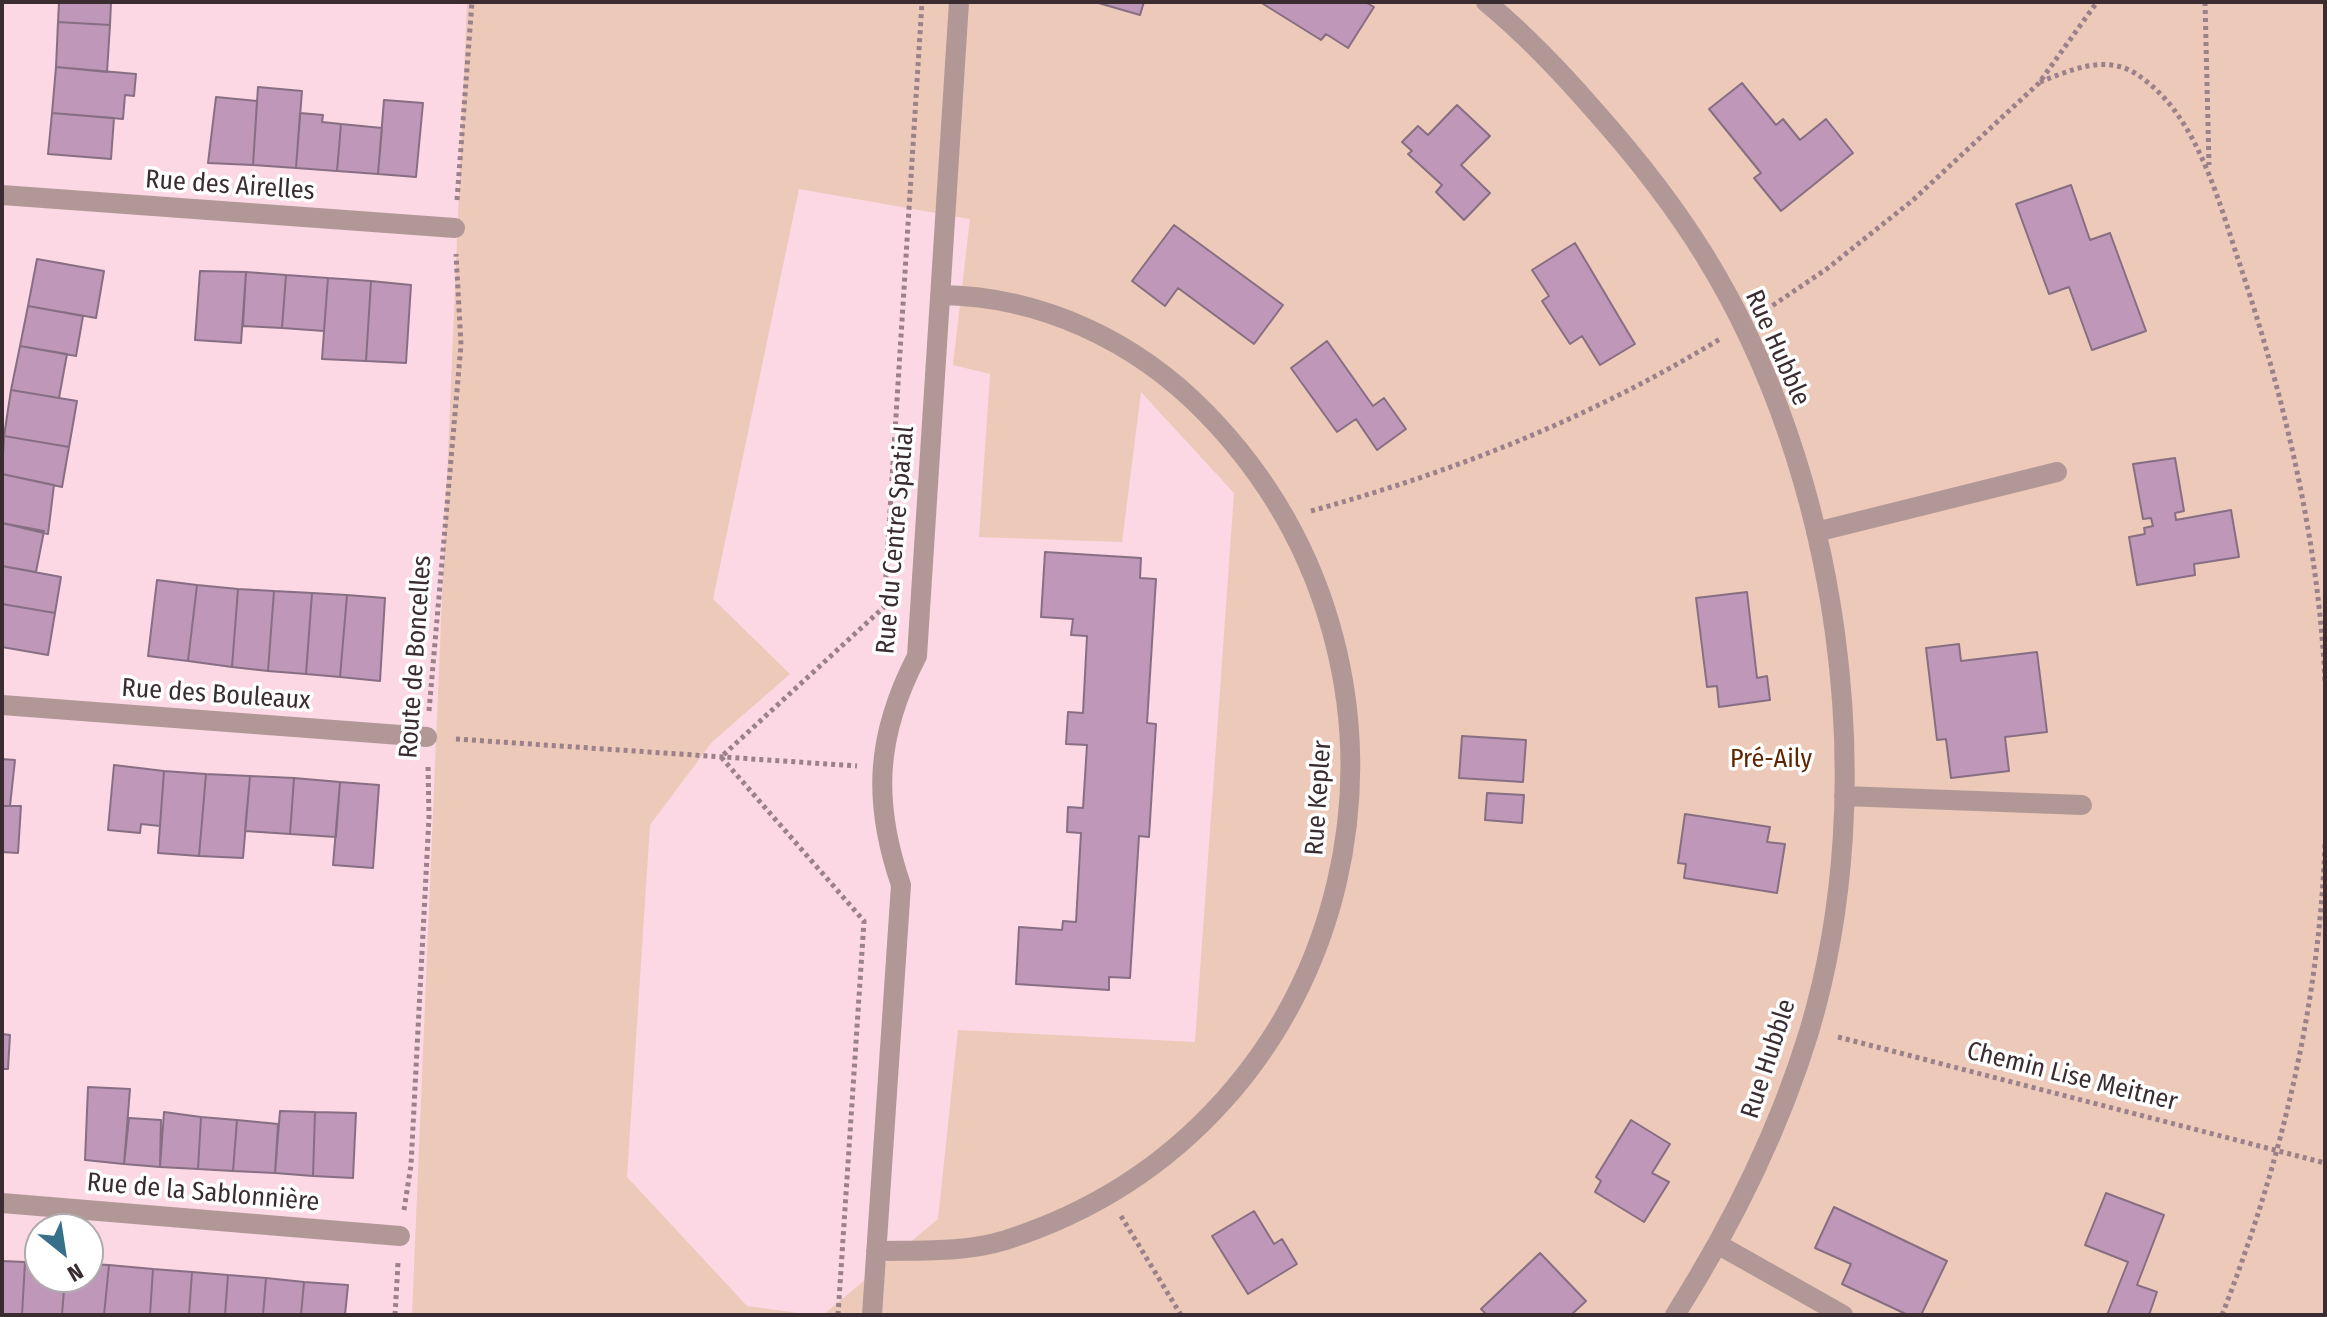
<!DOCTYPE html>
<html>
<head>
<meta charset="utf-8">
<style>
  body { margin:0 }
  #map { position:relative; width:2327px; height:1317px; overflow:hidden; background:#fcd7e4; font-family:"Fira Sans Condensed",sans-serif }
  canvas { display:block }
  .frame { position:absolute; inset:0; border:4px solid #3a2c31; pointer-events:none }
  .north { position:absolute; left:24px; top:1213px; width:80px; height:80px; box-sizing:border-box; background:#fff; border:2px solid #b0abad; border-radius:50%; rotate:150deg; font-size:22px; font-weight:700; line-height:32px; text-align:center; color:#3a2c31 }
  .north::after { content:''; display:block; margin:auto; width:28px; height:36px; background:#377089; clip-path:polygon(50% 0,100% 100%,50% 72%,0 100%) }
</style>
</head>
<body>
<div id="map">
<canvas width="2327" height="1317"></canvas>
<div class="frame"></div>
<div class="north">N</div>
</div>
<script>
const ctx = document.querySelector('canvas').getContext('2d');
ctx.lineJoin = 'round';
function fill(path, color) {
  ctx.fillStyle = color;
  ctx.fill(path, 'evenodd');
}
function strokePath(path, color, width, dash) {
  ctx.strokeStyle = color;
  ctx.lineWidth = width;
  ctx.lineCap = dash ? 'butt' : 'round';
  ctx.setLineDash(dash || []);
  ctx.stroke(path);
}
function write(font, color, halo, rows, align = 'center') {
  ctx.font = font + ' "Fira Sans Condensed",sans-serif';
  ctx.lineWidth = 7;
  ctx.setLineDash([]);
  ctx.textBaseline = 'middle';
  ctx.strokeStyle = halo;
  ctx.fillStyle = color;
  for (const [text, x, y, turn = 0] of rows) {
    ctx.save();
    ctx.translate(x, y);
    ctx.rotate((+turn || 0) * Math.PI / 180);
    ctx.textAlign = isNaN(turn) ? turn : align;
    if (halo) ctx.strokeText(text, 0, 0);
    ctx.fillText(text, 0, 0);
    ctx.restore();
  }
}
fill(new Path2D(`
  M467,2H2325V1315H823L938,1219L958,1030L1195,1042L1234,493L1141,392L1122,542L979,537L990,374L953,365L970,219L799,189L713,599L790,674L712,742L650,825L627,1177L747,1306L813,1315H412Z`), '#ecc9b8');
const building = new Path2D(`
  M59,2H111L110,25L58,22Z
  M1095,2H1144L1140,15Z
  M1260,2H1365L1374,7L1348,48L1326,34L1321,40Z
  M58,22L110,25L107,72L56,67Z
  M56,67L136,74L134,96L125,95L123,119L52,113Z
  M1742,83L1776,125L1783,119L1800,140L1826,119L1853,153L1781,211L1754,178L1761,173L1709,109Z
  M258,87L302,91L296,168L253,165Z
  M216,97L257,101L253,165L208,163Z
  M384,100L423,103L416,177L378,174Z
  M1457,105L1490,136L1461,165L1490,193L1464,220L1436,192L1442,185L1408,154L1412,151L1402,142L1418,126L1428,135Z
  M52,113L114,118L111,159L48,154Z
  M300,113L323,115L322,122L341,124L337,171L296,168Z
  M341,124L382,128L378,174L337,171Z
  M2071,185L2090,240L2110,233L2146,331L2092,350L2069,287L2049,294L2016,204Z
  M1174,225L1283,305L1254,344L1178,288L1165,306L1132,281Z
  M1575,243L1635,344L1600,365L1582,336L1570,344L1542,301L1549,296L1532,270Z
  M37,259L104,271L96,318L28,306Z
  M200,271L246,272L241,343L195,340Z
  M246,272L286,275L282,328L243,326Z
  M286,275L328,278L324,331L282,328Z
  M328,278L371,281L366,361L322,359Z
  M371,281L411,285L406,363L366,361Z
  M28,306L83,316L76,356L20,346Z
  M1327,341L1373,406L1384,398L1406,429L1377,450L1356,419L1337,432L1291,368Z
  M20,346L67,354L59,398L11,390Z
  M11,390L77,401L69,447L4,436Z
  M4,436L69,447L62,487L2,474Z
  M2175,458L2184,511L2175,513L2176,520L2231,510L2239,557L2194,564L2195,575L2137,585L2129,537L2145,534L2144,528L2153,526L2151,518L2143,519L2133,464Z
  M2,474L54,485L48,534L2,523Z
  M2,523L44,531L36,572L2,566Z
  M1045,552L1141,558L1140,578L1156,579L1147,723L1156,724L1149,837L1139,836L1130,978L1109,977V990L1016,984L1019,927L1062,930L1063,921L1076,922L1081,833L1067,832L1068,807L1083,808L1087,745L1066,744L1068,712L1083,713L1087,636L1071,635L1073,619L1041,617Z
  M2,566L61,577L55,613L2,604Z
  M157,580L197,585L188,661L148,656Z
  M197,585L238,589L232,667L188,661Z
  M238,589L274,591L268,671L232,667Z
  M274,591L312,593L306,674L268,671Z
  M1747,592L1757,678L1767,676L1770,700L1719,707L1717,686L1707,687L1696,598Z
  M312,593L347,595L340,677L306,674Z
  M347,595L385,598L380,681L340,677Z
  M2,604L55,613L48,655L2,647Z
  M1959,644L1961,661L2037,652L2047,732L2005,737L2009,771L1951,778L1946,739L1937,740L1926,648Z
  M1462,736L1526,740L1523,782L1459,778Z
  M2,759L15,760L10,806H2Z
  M114,765L164,771L160,826L141,824L140,833L108,830Z
  M164,771L206,774L199,856L158,853Z
  M206,774L250,776L243,858L199,856Z
  M250,776L294,778L290,834L245,831Z
  M294,778L340,782L336,837L290,834Z
  M340,782L379,785L373,868L333,865Z
  M1487,793L1524,795L1522,823L1485,820Z
  M2,806H21L18,853L2,852Z
  M1685,814L1770,827L1767,842L1785,844L1777,893L1684,878L1686,864L1678,863Z
  M2,1034L10,1035L8,1069H2Z
  M88,1087L130,1089L124,1164L85,1160Z
  M280,1111L315,1112L313,1176L275,1173Z
  M164,1112L201,1117L198,1169L160,1167Z
  M315,1112L356,1113L353,1178L313,1176Z
  M201,1117L237,1120L233,1171L198,1169Z
  M129,1118L161,1120L160,1167L124,1164Z
  M237,1120L278,1124L275,1173L233,1171Z
  M1631,1120L1670,1144L1652,1173L1669,1182L1644,1222L1595,1192L1601,1181L1596,1177Z
  M2106,1193L2164,1215L2137,1285L2157,1292L2149,1315H2107L2128,1262L2085,1245Z
  M1834,1207L1947,1261L1921,1315H1908L1842,1284L1851,1264L1815,1248Z
  M1254,1211L1274,1244L1282,1239L1297,1264L1248,1294L1212,1236Z
  M1540,1253L1586,1301L1571,1315H1487L1481,1309Z
  M2,1261L25,1262L22,1315H2Z
  M25,1262L40,1263V1277H65L62,1315H22Z
  M88,1264L109,1265L104,1315H62L65,1277H88Z
  M109,1265L153,1269L150,1315H104Z
  M153,1269L192,1272L189,1315H150Z
  M192,1272L228,1275L225,1315H189Z
  M228,1275L266,1278L263,1315H225Z
  M266,1278L304,1282L301,1315H263Z
  M304,1282L348,1285L345,1315H301Z`);
fill(building, '#be97b9');
strokePath(building, '#876e83', 2);
strokePath(new Path2D(`
  M2205,2L2209,165
  M2040,82C2068,71 2103,55 2133,72C2195,109 2217,196 2238,259C2284,396 2318,537 2325,681
  M457,200L472,2
  M1766,310L1828,268L1913,200L2039,83L2097,2
  M1311,511C1459,470 1588,419 1720,339
  M429,711L461,345L456,254
  M456,739L857,766
  M1838,1037L2325,1163
  M404,1210L411,1165L429,817L428,765
  M1121,1216L1181,1315
  M395,1315L398,1263
  M838,1315L864,921L721,757L884,607L922,2
  M2222,1315C2281,1164 2319,1006 2325,844`), '#9a818a', 5, [4, 4]);
strokePath(new Path2D(`
  M1486,2C1525,34 1561,72 1594,110C1635,156 1673,204 1705,256C1839,473 1883,786 1809,1032C1778,1133 1732,1225 1675,1315
  M2,195L455,228
  M1816,532L2057,472
  M2,705L427,737
  M1844,796L2082,805
  M2,1203L400,1236
  M1719,1245L1843,1315
  M876,1251C919,1250 964,1253 1006,1240C1363,1126 1464,678 1206,413C1136,341 1041,296 940,295
  M872,1315L901,885C872,801 876,735 917,656L959,2`), '#b19897', 20);
write('26px', '#3a2c31', '#fff', [
  ["Rue des Airelles",230,186,4],
  ["Rue Hubble",1777,348,66],
  ["Rue du Centre Spatial",896,540,-85],
  ["Route de Boncelles",416,657,-86],
  ["Rue des Bouleaux",216,695,4],
  ["Rue Kepler",1319,798,-86],
  ["Rue Hubble",1769,1059,-72],
  ["Chemin Lise Meitner",2072,1077,14],
  ["Rue de la Sablonnière",203,1193,5]
]);
write('26px', '#602502', '#fff', [
  ["Pré-Aily",1771,760]
]);
</script>
</body>
</html>
